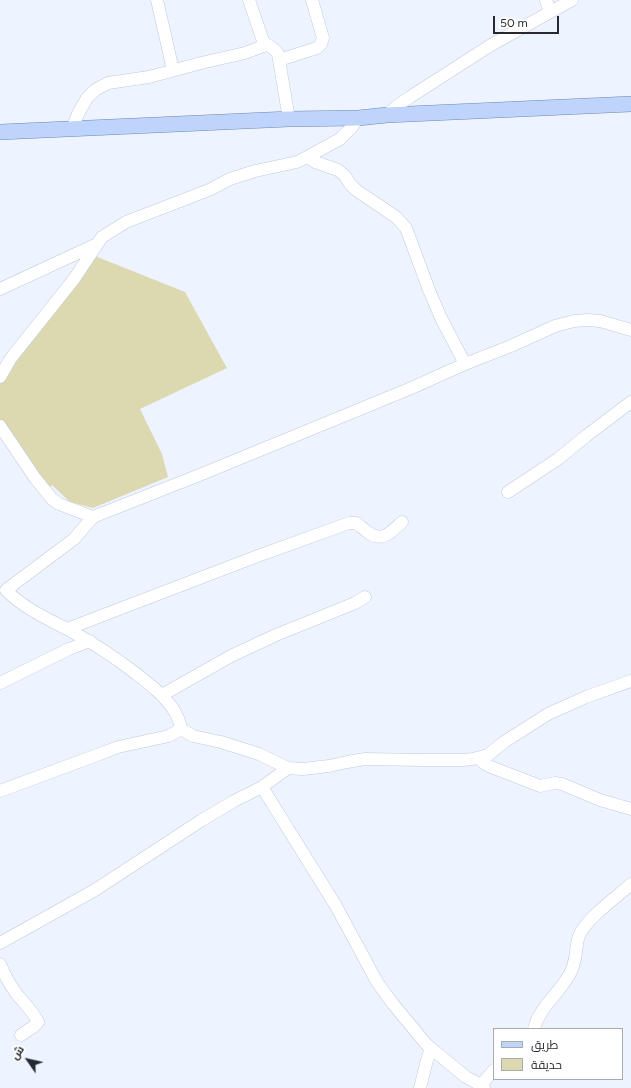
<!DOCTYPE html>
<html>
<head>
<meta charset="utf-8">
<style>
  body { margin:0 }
  #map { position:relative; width:631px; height:1088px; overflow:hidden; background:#eef4ff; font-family:Figtree,Cairo,sans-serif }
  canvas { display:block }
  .legend { position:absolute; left:493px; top:1028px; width:130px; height:52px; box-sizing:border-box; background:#fff; border:1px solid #a8aaac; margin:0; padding:5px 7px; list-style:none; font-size:12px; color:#262a30 }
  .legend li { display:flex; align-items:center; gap:8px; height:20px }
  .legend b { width:20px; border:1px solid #a8aaac }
  .north { position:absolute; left:8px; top:1040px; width:40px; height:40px; -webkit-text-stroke:3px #fff; paint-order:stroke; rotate:304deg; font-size:11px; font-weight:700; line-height:16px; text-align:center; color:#262a30 }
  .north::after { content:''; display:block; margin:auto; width:14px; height:18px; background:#262a30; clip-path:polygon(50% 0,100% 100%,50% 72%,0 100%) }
  .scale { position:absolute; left:493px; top:16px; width:66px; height:18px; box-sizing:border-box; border:2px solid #262a30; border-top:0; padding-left:5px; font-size:12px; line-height:14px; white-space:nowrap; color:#262a30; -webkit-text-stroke:3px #fff; paint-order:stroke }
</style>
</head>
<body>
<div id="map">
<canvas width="631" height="1088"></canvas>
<ul class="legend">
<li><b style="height:5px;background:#bed4fb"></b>طريق</li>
<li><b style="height:11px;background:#dcd9b1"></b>حديقة</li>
</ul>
<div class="north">ش</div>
<div class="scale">50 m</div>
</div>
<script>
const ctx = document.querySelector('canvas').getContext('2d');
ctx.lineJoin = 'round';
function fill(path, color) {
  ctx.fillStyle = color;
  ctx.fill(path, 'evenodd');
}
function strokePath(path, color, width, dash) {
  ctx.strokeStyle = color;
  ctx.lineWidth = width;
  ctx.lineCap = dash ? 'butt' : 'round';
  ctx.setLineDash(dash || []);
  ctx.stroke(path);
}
fill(new Path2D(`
  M95,256L185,292L227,368L140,409L162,454L168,477L93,508L70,502L52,485L47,490L0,422V379Z`), '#dcd9b1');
const minor = new Path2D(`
  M157,0L173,70
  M249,0L263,41C267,46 275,48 278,54L289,119
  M546,0L550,12
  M279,60L317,48L321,44L323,38L312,0
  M387,115L397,106L410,97L491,45L572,0
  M72,129L78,114L87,98L95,90L108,83L149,77L201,63L245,53L266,45
  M307,157L315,162L338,170L345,176L350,184L356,190L396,217L406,228L429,290L441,318L465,364
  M0,289L95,245
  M0,377L11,358L74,279L102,237L126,222L183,200L209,190L230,179L255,171L297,162L307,157L340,139L351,128L358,118
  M0,426L35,478L52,499L59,504L93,517L202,474L409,389L465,364L511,346L555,326L574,321L587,320L600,321L631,330
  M508,492L558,459L586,436L631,402
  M93,517L74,539L6,590C22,607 46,618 67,629C90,641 113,656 134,672C148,683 163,694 173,709C177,715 180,722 181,729L193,736L221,742L259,754L288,768L303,769L329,766L347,762L365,759L423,760H462L473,759L488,755L504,742L548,714L586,697L631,681
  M67,629L255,557L349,523H356C361,526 364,530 369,533C383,543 392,531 402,522
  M0,683L69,649L90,641
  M162,695L231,656L276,635L355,603L365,597
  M479,758L485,764L491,767L535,784L540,786L555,783L562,784L600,800L631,809
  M262,787L336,906L377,982L393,1004L427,1045L466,1077L481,1085
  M0,791L97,755L118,747L169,736L181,729
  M0,943L95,890L202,820L234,801L262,787L288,768
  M0,964C5,976 11,987 19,997C26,1005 33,1012 38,1022L33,1027L21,1035
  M534,1029C539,1009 555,997 566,980C572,972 575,962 576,952C577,945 577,939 580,934C587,918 618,896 631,884
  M420,1088L427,1060L431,1048
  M484,1088L481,1085L494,1070`);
const major = new Path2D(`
  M0,132L289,119L358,118L387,115L631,104`);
strokePath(minor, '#bfc9da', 13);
strokePath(major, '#6d86b2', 16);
strokePath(minor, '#fff', 12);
strokePath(major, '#bed4fb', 15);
</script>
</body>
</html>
